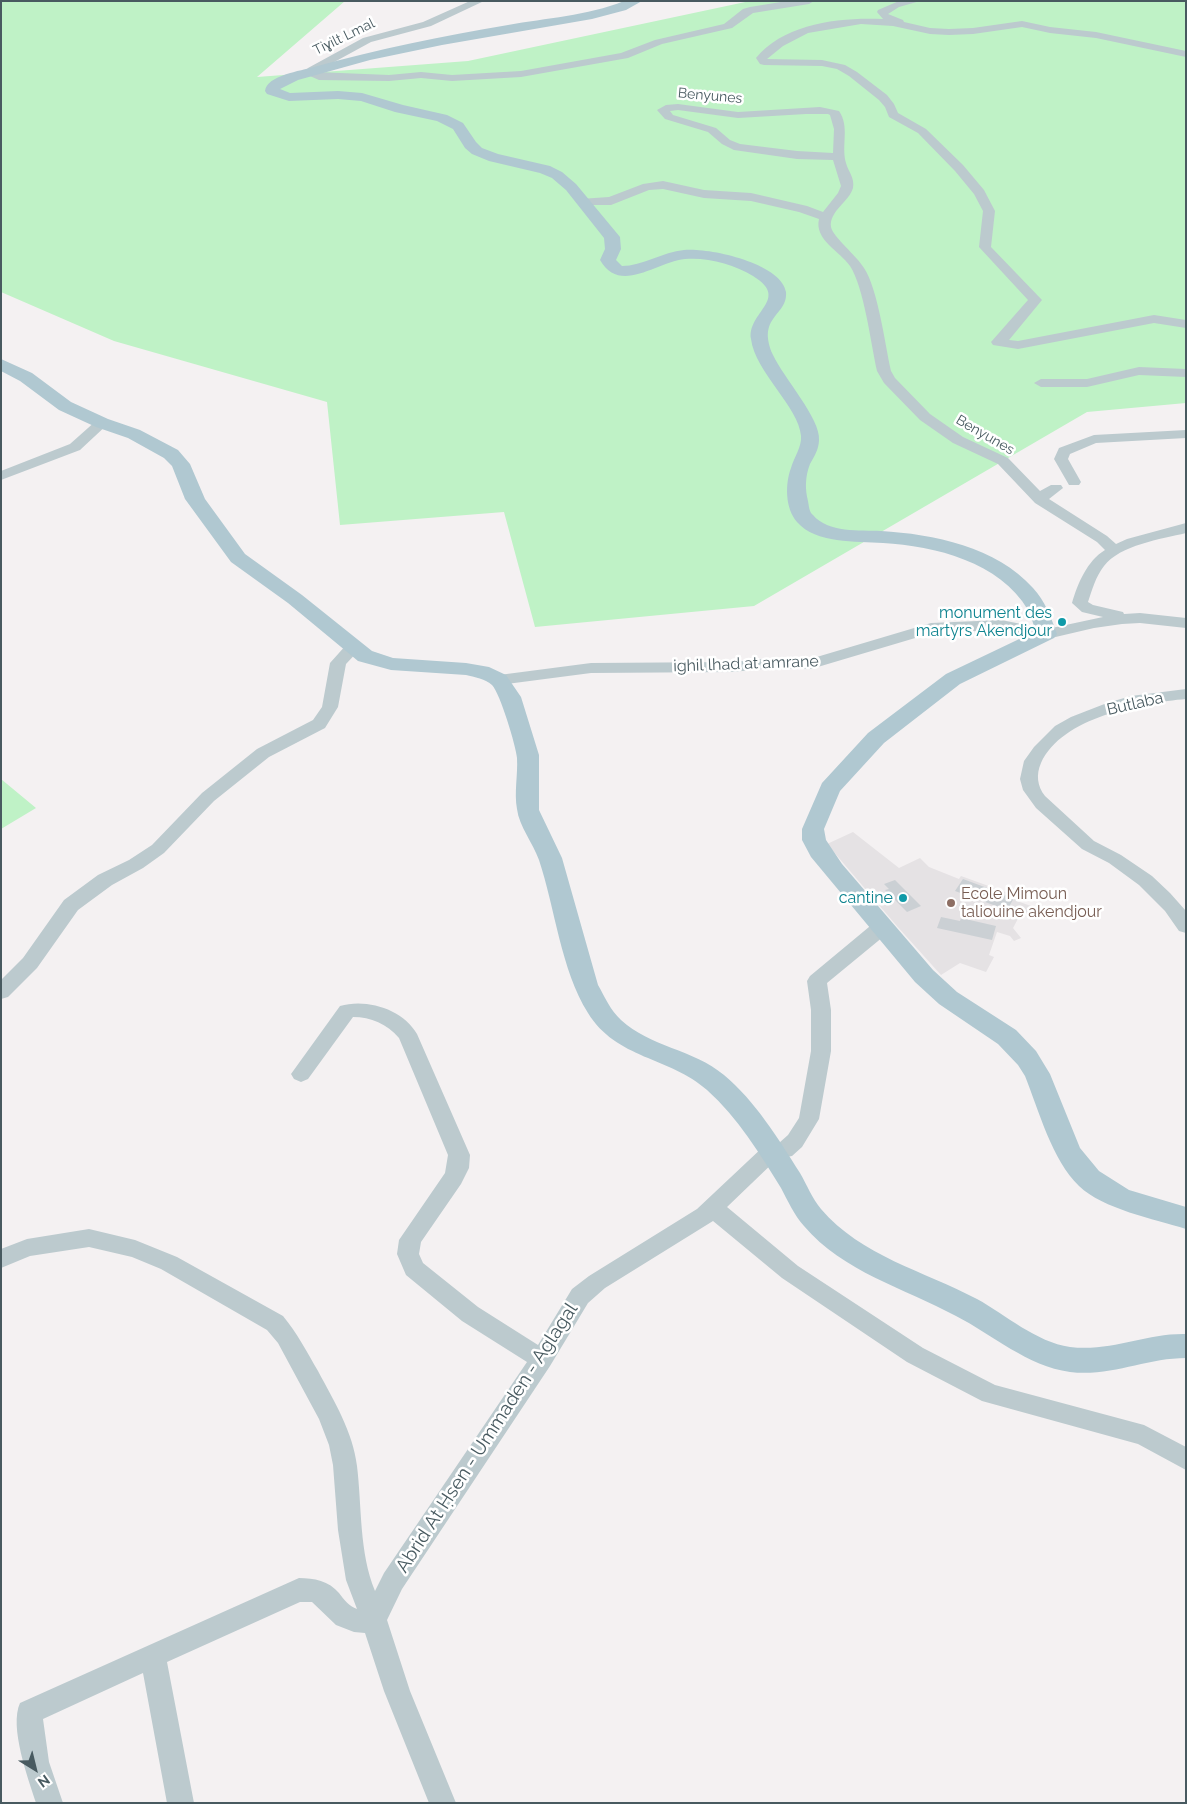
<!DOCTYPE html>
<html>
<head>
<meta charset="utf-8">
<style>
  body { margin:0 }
  #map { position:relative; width:1187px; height:1804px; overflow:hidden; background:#f4f1f2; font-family:Raleway,sans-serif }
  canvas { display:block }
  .frame { position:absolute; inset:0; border:2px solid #485a60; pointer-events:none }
  .north { position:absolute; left:10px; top:1744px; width:50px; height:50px; -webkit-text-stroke:4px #fff; paint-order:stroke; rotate:144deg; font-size:14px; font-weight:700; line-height:20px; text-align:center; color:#485a60 }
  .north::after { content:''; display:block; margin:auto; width:18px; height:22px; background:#485a60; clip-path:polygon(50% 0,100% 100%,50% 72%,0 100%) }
</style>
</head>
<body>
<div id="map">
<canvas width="1187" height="1804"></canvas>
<div class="frame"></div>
<div class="north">N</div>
</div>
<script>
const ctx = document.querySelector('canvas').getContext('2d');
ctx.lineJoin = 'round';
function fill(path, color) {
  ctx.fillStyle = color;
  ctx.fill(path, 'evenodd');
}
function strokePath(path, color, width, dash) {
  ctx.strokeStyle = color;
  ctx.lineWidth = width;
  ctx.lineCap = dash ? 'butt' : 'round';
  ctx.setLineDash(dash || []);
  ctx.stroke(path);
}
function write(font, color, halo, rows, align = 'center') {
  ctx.font = font + ' Raleway,sans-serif';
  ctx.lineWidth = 5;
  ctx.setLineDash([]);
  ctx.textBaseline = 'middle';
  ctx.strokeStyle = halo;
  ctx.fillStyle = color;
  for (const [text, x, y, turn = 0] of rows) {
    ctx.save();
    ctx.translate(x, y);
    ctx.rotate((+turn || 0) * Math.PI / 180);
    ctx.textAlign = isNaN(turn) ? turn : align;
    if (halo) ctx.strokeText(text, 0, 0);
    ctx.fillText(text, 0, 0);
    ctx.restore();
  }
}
fill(new Path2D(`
  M853,832L899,868L920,858L929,867L959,879L961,876L1019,897L1017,901L1031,906L1027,914L1021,913L1013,928L1021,938L1014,941L1010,936L997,932L989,955L994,957L986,972L960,963L941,975L896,925L827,844Z`), '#e5e2e4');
fill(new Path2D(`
  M1,1H345L257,77L468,61L750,1H1186V403L1087,412L754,606L535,627L504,512L340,525L327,402L114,341L1,292Z
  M1,779L36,808L1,829Z`), '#bff2c6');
fill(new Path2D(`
  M963,879L1014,898L1007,910L955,891Z
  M895,880L921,906L907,912L885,890L889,889L884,884Z
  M941,917L960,921L961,918L996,926L992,940L937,928Z`), '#cbd0d4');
fill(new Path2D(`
  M470,1H484L431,26L371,42L316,72L389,75L421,72L452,75L521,71L621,53L655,40L724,24L743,9L750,7L787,1H814L809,4L753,13L732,28L662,44L628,58L521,77L452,81L421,78L389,81L319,80L303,73L308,68L363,38L423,22Z
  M899,1H920L899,7L888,14L903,20L904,22L930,28L949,29L973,28L1022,21L1050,27L1096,32L1186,51V57L1096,38L1050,33L1022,27L973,34L949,35L930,34L893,26L861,24L808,33L783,46L767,59L822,60L845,65L857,72L887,95L894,104L898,113L926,129L963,165L984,190L995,211L991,247L1042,300L1009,340L1018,341L1154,315L1186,320V328L1154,323L1018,349L993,345L991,342L1028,300L979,247L983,211L974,194L955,171L918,133L889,117L885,107L879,100L849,76L837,69L822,66L764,65L760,64L756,58C784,23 841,17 883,19L877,12L878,10Z
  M678,104L738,112L820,107L839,111C850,127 841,145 846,163C848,171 855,178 853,188C849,202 829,211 831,227C833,237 857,256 864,268C878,289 885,344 891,371L895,378L930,414L963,437L1008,458L1040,491L1051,485H1061L1063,488L1049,499L1107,536L1116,544L1127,539L1186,523V533C1161,539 1120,545 1104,566C1096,576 1092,590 1088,602L1093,605L1123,612L1124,614L1140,613L1186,618V628L1140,623L1122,624L1094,628L1047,639L1001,630L932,633L811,669H763L732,672L591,673L499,685L493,684L491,680L493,676L499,675L591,663L732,662L763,659H810L931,623L1001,620L1047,629L1103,617L1082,612L1072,603C1078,583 1087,561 1105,550L1097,542L1035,503L998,464L953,443L920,420L884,383L877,371C871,344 864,287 850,266C840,251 814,240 819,219L799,212L751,201L704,198L663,189L649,190L611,205H580L578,202L580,199L609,197L643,184L663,181L704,190L751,193L807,206L823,212L838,193L841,186L833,160L797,159L734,150L722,144L708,132L665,119L657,110L666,105ZM678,110L738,118L806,114H828L830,115L834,129L833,153L797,151L740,144L730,140L716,128L673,115L670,111Z
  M1139,367L1186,369V377L1139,375L1087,387H1041L1034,383L1041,379H1087Z
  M102,419L107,420L109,423L80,450L1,480V471L70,444L97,420Z
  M1186,430V438L1096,443L1070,454L1068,459L1081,482L1079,485H1069L1054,459L1059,448L1094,435Z
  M353,643L359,644L361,648L346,664L338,707L325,728L269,757L214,801L164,853L143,868L112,885L78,910L37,968L8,997L1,999V980L23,958L64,900L98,875L129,860L152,845L202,793L257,749L313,720L322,707L330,663L347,644Z
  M1186,689V699C1141,703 1062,717 1041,763C1036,774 1037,786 1045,796L1094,841L1121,855L1152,876L1170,893L1186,911V933L1179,931L1165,911L1139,885L1109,863L1082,849L1036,808L1023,790L1020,779L1024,761L1034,747L1055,726L1071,717L1107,703L1131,696Z
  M882,920L889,922L891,927L889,932L827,983L831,1010V1051L819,1119L802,1147L792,1156L777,1159L727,1207L798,1266L923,1348L995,1385L1144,1425L1186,1447V1470L1138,1444L982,1401L907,1362L782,1278L713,1221L605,1288L588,1303L550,1366L402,1589L387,1620L410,1691L456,1803H429L384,1691L365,1633L354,1632L336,1625L312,1602H300L167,1662L194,1803H167L143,1673L43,1719L49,1762L63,1803H36C28,1778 9,1727 20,1703L299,1578C314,1578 329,1581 339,1593C344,1600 349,1606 357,1609L346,1580L338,1530L333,1465L329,1445L319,1419L278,1343L267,1330L161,1269L132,1257L89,1247L30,1256L1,1268V1249L27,1239L89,1229L135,1240L177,1257L283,1316C297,1333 307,1352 318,1371C334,1401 353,1432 357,1466C362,1507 359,1552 375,1591L384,1573L527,1362L462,1321L406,1275L397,1254L399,1240L445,1173L448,1155L399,1038C387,1024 371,1017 353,1017L308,1079L301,1082L294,1079L291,1074L340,1006C366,998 403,1009 417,1034L470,1155L469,1168L461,1184L421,1242L419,1254L423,1263L478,1307L538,1345L572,1289L589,1276L697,1209L764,1146L779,1143L788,1135L799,1118L811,1051V1010L807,981L810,976L875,922Z`), '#bccace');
fill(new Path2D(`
  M624,1H642L626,10L592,19L442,45L370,60L298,80L280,89L290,93L338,91L362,93L403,105L447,115L463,123L476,142L482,148L498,154L550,166L562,172L576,184L620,237L621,249L616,260L622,266C642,266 663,252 684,250C707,247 782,263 786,292C788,316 756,316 773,355C783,377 821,419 819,440C819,449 814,457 810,464C805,477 805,489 808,501C809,506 809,512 813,515C828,533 860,530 881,531C933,534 997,547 1033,588C1045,601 1051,617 1057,634L1054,638L960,684L884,743L840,791L824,829L826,840L842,864L933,970L957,992L1016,1030L1036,1051L1050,1074L1080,1148L1099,1171L1129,1190L1186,1207V1229C1154,1219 1103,1209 1079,1186C1052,1160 1039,1111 1025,1076L1018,1065L998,1044L939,1004L915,982L811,857L802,840V829L822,783L868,733L946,674L1036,631C1033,625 1032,617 1028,610C1000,562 935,546 883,543C856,541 816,544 797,522C785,508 785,484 791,468C794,457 802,447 801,436C799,407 755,372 751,339C747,312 791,299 753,276C734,264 707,257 685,259C656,262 620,295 600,260L605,249L604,238L566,190L552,178L540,173L489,161L472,154L465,148L453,129L437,121L395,112L361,101L338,99L289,101L267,94L265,91C267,75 301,71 314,67C378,49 442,36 508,25C546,18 587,16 624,1Z
  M1,359L32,373L71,402L108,419L140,430L178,450L190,464L205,499L245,554L302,595L372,651L393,658L466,663L489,667L506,675L521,697L539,755V810L562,858L598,985C605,997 610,1010 621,1020C650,1047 693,1049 724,1075C755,1101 778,1138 800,1173C807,1185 812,1198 821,1209C861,1256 924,1271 977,1299C1006,1315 1036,1342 1070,1347C1112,1352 1145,1333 1186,1334V1358C1146,1358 1111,1377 1070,1372C1027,1366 993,1335 956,1316C904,1288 843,1272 804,1226C794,1215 788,1201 781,1188C760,1154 738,1118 707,1090C670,1057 616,1059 588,1013C561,970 555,908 539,860C533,843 519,826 517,809C514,792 518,775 517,758C516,746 500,693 492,685C486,679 474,677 466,675L391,670L358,661L288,603L231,562L185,499L172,466L164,458L128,438L96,427L59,410L20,381L1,371Z`), '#b0c8d1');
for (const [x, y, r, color] of [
  [1062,622,5,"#0f9aa8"],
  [903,898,5,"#0f9aa8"],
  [951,903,5,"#8d6e63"]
]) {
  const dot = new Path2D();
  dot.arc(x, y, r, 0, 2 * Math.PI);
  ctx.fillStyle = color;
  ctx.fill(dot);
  strokePath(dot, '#fff', 2);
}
write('14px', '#485a60', '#fff', [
  ["Tiɣilt Lmal",344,37,-26],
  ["Benyunes",710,96,5],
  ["Benyunes",985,435,30]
]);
write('16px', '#0d838f', '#fff', [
  ["monument des",1052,613],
  ["martyrs Akendjour",1052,631],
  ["cantine",893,898]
], 'right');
write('16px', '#485a60', '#fff', [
  ["ighil lhad at amrane",746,664,-2],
  ["Butlaba",1135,704,-13]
]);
write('16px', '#785e54', '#fff', [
  ["Ecole Mimoun",961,894],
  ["taliouine akendjour",961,912]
], 'left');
write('19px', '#485a60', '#fff', [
  ["Abrid At Ḥsen - Ummaden - Aglagal",487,1438,-57]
]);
</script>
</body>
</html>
